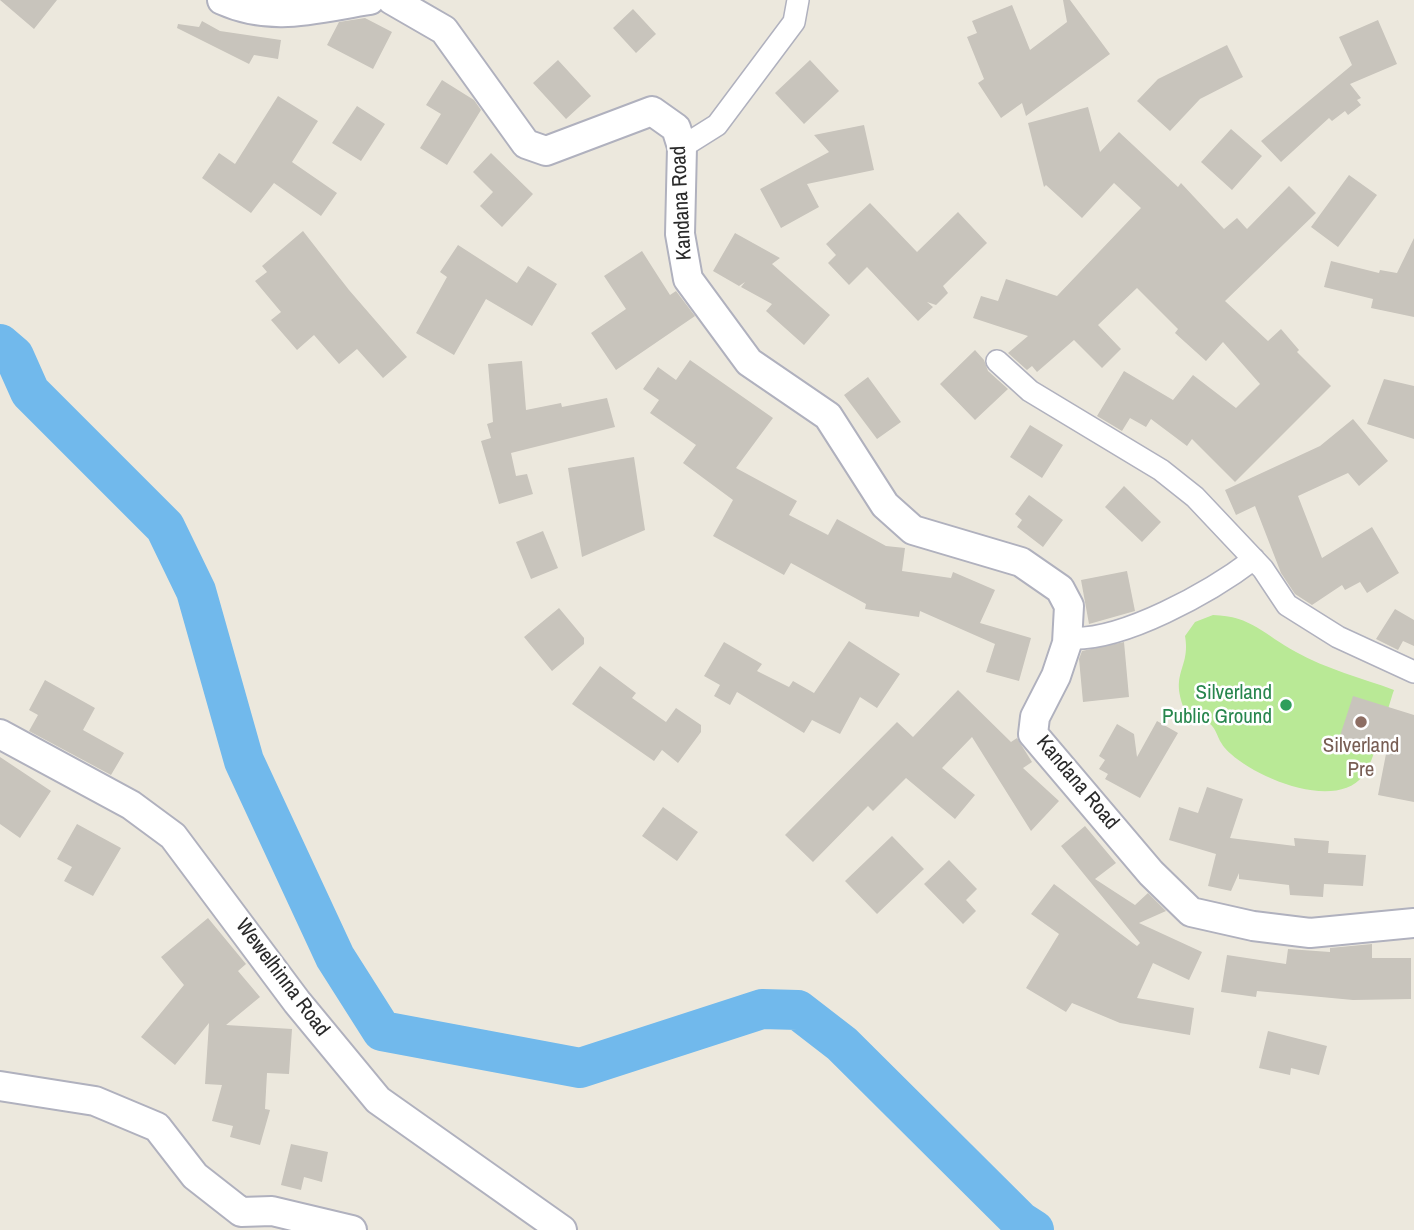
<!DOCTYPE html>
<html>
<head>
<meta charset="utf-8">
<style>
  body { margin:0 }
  canvas { display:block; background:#ece8dd }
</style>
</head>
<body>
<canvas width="1414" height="1230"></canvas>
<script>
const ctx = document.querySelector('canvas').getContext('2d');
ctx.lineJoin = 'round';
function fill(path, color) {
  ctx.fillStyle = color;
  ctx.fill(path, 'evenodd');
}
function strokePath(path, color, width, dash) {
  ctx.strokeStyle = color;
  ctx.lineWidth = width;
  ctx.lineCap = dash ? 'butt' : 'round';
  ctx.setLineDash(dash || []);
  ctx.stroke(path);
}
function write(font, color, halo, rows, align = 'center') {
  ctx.font = font + ' "Archivo Narrow",sans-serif';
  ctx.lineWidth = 5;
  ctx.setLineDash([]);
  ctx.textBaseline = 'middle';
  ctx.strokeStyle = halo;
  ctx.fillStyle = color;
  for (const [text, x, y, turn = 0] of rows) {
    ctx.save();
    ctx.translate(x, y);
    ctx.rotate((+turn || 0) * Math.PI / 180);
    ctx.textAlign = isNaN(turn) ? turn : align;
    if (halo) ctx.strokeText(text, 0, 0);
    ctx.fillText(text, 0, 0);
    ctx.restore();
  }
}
fill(new Path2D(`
  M1213,615C1252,616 1264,635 1296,652C1326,669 1362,678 1394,690C1387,710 1374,763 1363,776C1335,811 1257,778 1231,754C1209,735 1226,724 1186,713C1168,672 1191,670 1185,636L1195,622Z`), '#b9e996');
strokePath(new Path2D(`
  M0,344L14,356L30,392L165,527L196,591L244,761L335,957L382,1031L580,1068L762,1009L798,1010L842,1044L1020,1221L1034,1230`), '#71b9ec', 40);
fill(new Path2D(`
  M0,0H57L34,29Z
  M1063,0H1070L1110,54L1026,116L1022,103L1001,118L978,83L984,79L967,37L977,33L972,21L1012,5L1030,50L1067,22Z
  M633,9L656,34L636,53L613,28Z
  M365,18L392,32L373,69L327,45L339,22Z
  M1378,20L1397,64L1350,84L1361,98L1357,100L1361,105L1348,115L1345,111L1332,121L1329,118L1281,162L1261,141L1352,65L1339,37Z
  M202,21L220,31L281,40L278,59L254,55L249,64L177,28L178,24L199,27Z
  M1227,45L1243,77L1200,99L1170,131L1137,101L1158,79Z
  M558,60L591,96L566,119L533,83Z
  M810,60L839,91L804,124L775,93Z
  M442,80L474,100L481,110L447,165L420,148L441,114L426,105Z
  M278,96L318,121L292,162L337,193L321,216L274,183L251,213L202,178L219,153L235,164Z
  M357,106L385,124L361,161L332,143Z
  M1088,107L1100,152L1119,132L1178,187L1181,183L1224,229L1237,218L1247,229L1289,186L1316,213L1225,301L1268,341L1281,329L1299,350L1297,352L1331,386L1235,482L1192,439L1187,446L1151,419L1146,427L1130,418L1122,431L1097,416L1124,371L1173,400L1193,375L1236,408L1260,384L1223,342L1206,361L1175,333L1178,329L1137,288L1098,325L1121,349L1102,368L1074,340L1037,372L1032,366L1027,370L1008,353L1028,336L973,318L981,296L998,301L1006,279L1057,296L1141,208L1114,183L1082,218L1046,185L1044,187L1028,123Z
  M864,125L874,170L807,184L819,207L781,228L760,189L829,152L814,135Z
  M1231,129L1262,156L1232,190L1201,162Z
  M491,153L533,194L502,227L480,206L493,192L473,172Z
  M1349,175L1377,195L1338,247L1311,227Z
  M870,203L917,252L958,212L987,243L943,286L948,293L936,305L927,302L933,307L918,321L867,267L849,285L828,263L836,255L826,244Z
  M303,231L349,290L407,357L383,378L357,349L339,364L314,335L297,350L271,320L281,312L255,281L267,272L262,266Z
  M735,233L780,258L772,264L830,315L804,345L766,311L772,304L741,287L745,282L739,286L713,271Z
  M1414,238V317L1371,308L1373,299L1324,287L1331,261L1379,273L1380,270L1397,273Z
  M458,245L517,283L528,266L557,284L532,326L486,299L454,355L416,333L447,277L440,272Z
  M642,251L670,295L676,291L695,316L616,370L591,333L626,309L604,276Z
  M975,350L984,360L988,371L1008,389L975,420L940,384Z
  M690,360L773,418L736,468L797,501L789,515L828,535L837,519L886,546L905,548L902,571L951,578L953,572L995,590L980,623L1031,638L1019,681L986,672L995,644L920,611L919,617L865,609L866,604L791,563L784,575L713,536L733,500L683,463L696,445L650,413L659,400L643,389L658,367L676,380Z
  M522,361L526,410L561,403L562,407L607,398L615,427L511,453L516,476L527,474L533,494L499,504L481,441L491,438L487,424L493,422L488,364Z
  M868,377L901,422L877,439L844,395Z
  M1384,379L1414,386V439L1367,424Z
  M1353,419L1388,461L1359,486L1348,473L1298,496L1322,558L1372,527L1399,573L1367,593L1360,582L1345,590L1342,585L1312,605L1295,594L1281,573L1255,506L1236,515L1225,490L1320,446Z
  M1030,425L1063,445L1042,478L1010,457Z
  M634,457L645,530L582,557L568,468Z
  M1124,486L1161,522L1142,542L1105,507Z
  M1029,495L1063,520L1043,547L1017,527L1022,520L1015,514Z
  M543,531L558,568L531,579L516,542Z
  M1127,571L1135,611L1089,624L1081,580Z
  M559,608L584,638V644L552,671L524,637Z
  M1395,609L1414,620V646L1403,641L1398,650L1376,639Z
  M849,641L900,674L877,708L860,697L840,734L812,720L804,733L737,692L730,705L714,696L720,685L704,676L724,642L762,664L757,671L789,687L793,681L814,693Z
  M1124,642L1129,697L1083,702L1079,659L1082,651Z
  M600,666L636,693L632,698L666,722L676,708L701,725V732L678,763L662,750L654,761L572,704Z
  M45,680L95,708L83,730L124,753L111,775L29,731L38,715L29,710Z
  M958,690L1011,742L1017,738L1032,762L1023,768L1059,801L1031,831L972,737L942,768L975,795L955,819L906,778L873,811L868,806L813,862L785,835L897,722L913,737Z
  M1353,696L1414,715V802L1378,795L1386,754L1339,739Z
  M1157,721L1178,733L1140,798L1105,779L1108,774L1099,769L1105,760L1099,756L1117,724L1134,734L1137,757Z
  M0,757L51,791L20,838L0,824Z
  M1207,787L1243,799L1230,838L1295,846L1294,838L1329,841L1328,853L1366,855L1363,886L1324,884L1323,897L1290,895L1289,885L1239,879V873L1231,891L1208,886L1216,854L1169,840L1179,807L1198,813Z
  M663,807L698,832L677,861L642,836Z
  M77,824L121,848L93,896L64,881L72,867L57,859Z
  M1085,826L1116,863L1095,879L1135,905L1148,893L1166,911L1139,923L1202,952L1189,980L1153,963L1137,998L1194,1008L1190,1035L1120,1023L1072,1003L1066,1012L1026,988L1059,934L1031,914L1054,884L1137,946L1140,943L1061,846Z
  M892,836L924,869L877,914L845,881Z
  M949,860L977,889L966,900L976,911L963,924L924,884Z
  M208,918L246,964L238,971L260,997L226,1025L292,1029L289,1074L267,1073L265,1109L270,1110L260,1145L230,1137L233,1126L212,1121L222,1085L205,1084L209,1023L175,1065L141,1037L184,985L161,957Z
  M1372,944V958H1411V999L1353,1000L1257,991L1256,997L1221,992L1227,955L1286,964L1288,949L1330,952V948Z
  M1268,1031L1327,1046L1319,1075L1291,1068L1290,1075L1259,1068Z
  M291,1144L328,1152L322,1182L304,1177L301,1190L281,1185Z`), '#c8c4bc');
const minor = new Path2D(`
  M682,147L717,125L794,22L798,0
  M997,361L1030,391L1161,470L1195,497L1263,569L1287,605L1338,637L1414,672
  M1067,638C1121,643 1212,591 1254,559`);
const tertiary = new Path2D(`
  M222,0C273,23 317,8 370,0
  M392,0L444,30L526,144L546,151L652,111L676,128L682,147L680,234L688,279L749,362L828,416L885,505L913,530L1021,562L1060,589L1069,606L1067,643L1056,676L1035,717L1033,734L1151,873L1191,912L1253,926L1310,933L1414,923
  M0,734L131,805L173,836L297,1002L378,1100L562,1230
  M0,1086L95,1101L157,1127L195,1176L241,1212L272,1211L352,1230`);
strokePath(minor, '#b0b1be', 24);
strokePath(tertiary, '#b0b1be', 32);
strokePath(minor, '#fff', 21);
strokePath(tertiary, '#fff', 28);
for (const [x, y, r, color] of [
  [1286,705,7,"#2e9e5b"],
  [1361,722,7,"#8d6e63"]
]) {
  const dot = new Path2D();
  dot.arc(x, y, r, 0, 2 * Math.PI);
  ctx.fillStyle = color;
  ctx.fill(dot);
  strokePath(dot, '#fff', 2.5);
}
write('21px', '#2a2a2a', '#fff', [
  ["Kandana Road",682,203,-93],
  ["Kandana Road",1077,783,50],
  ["Wewelhinna Road",282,978,53]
]);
write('21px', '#27864d', '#fff', [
  ["Silverland",1272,693],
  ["Public Ground",1272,717]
], 'right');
write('21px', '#785e54', '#fff', [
  ["Silverland",1361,746],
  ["Pre",1361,770]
]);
</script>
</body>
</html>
